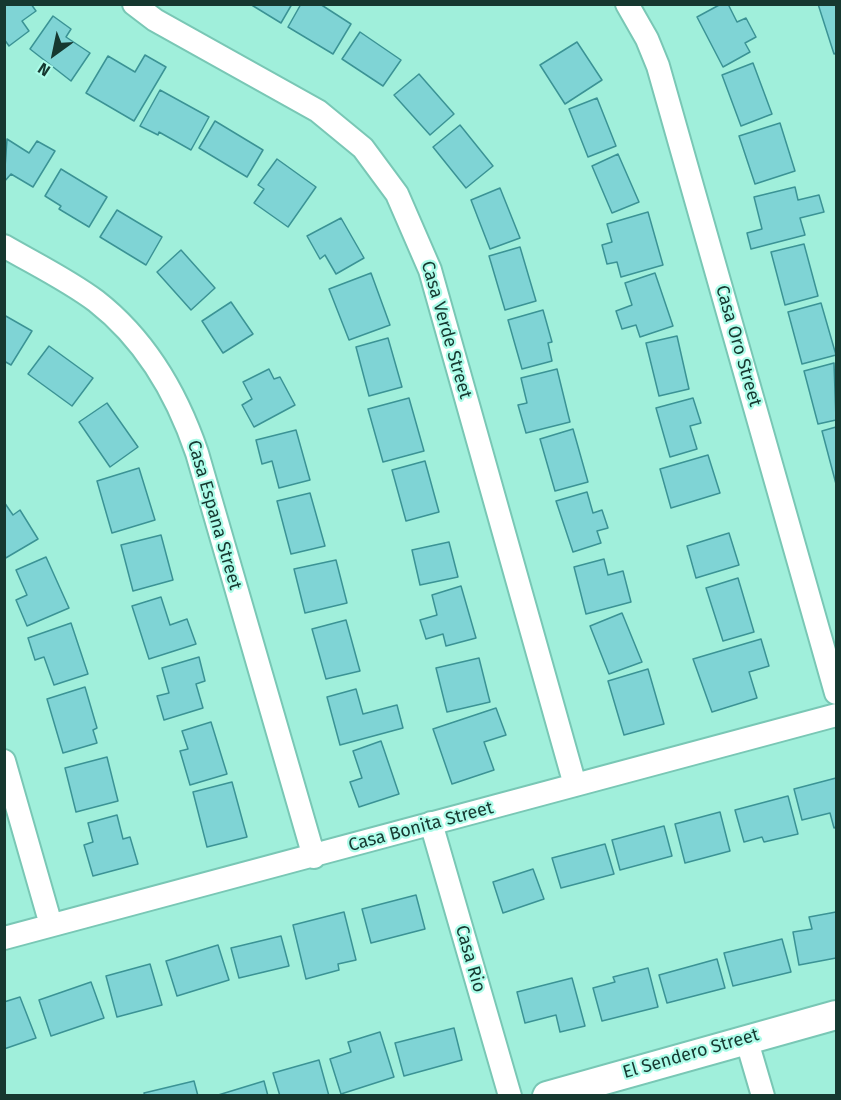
<!DOCTYPE html>
<html>
<head>
<meta charset="utf-8">
<style>
  body { margin:0 }
  #map { position:relative; width:841px; height:1100px; overflow:hidden; background:#a0efdb; font-family:"Fira Sans",sans-serif }
  canvas { display:block }
  .frame { position:absolute; inset:0; border:6px solid #163830; pointer-events:none }
  .north { position:absolute; left:24px; top:24px; width:60px; height:60px; -webkit-text-stroke:4px #adfce9; paint-order:stroke; rotate:213deg; font-size:16px; font-weight:700; line-height:24px; text-align:center; color:#163830 }
  .north::after { content:''; display:block; margin:auto; width:21px; height:27px; background:#163830; clip-path:polygon(50% 0,100% 100%,50% 72%,0 100%) }
</style>
</head>
<body>
<div id="map">
<canvas width="841" height="1100"></canvas>
<div class="frame"></div>
<div class="north">N</div>
</div>
<script>
const ctx = document.querySelector('canvas').getContext('2d');
ctx.lineJoin = 'round';
function fill(path, color) {
  ctx.fillStyle = color;
  ctx.fill(path, 'evenodd');
}
function strokePath(path, color, width, dash) {
  ctx.strokeStyle = color;
  ctx.lineWidth = width;
  ctx.lineCap = dash ? 'butt' : 'round';
  ctx.setLineDash(dash || []);
  ctx.stroke(path);
}
function write(font, color, halo, rows, align = 'center') {
  ctx.font = font + ' "Fira Sans",sans-serif';
  ctx.lineWidth = 4.5;
  ctx.setLineDash([]);
  ctx.textBaseline = 'middle';
  ctx.strokeStyle = halo;
  ctx.fillStyle = color;
  for (const [text, x, y, turn = 0] of rows) {
    ctx.save();
    ctx.translate(x, y);
    ctx.rotate((+turn || 0) * Math.PI / 180);
    ctx.textAlign = isNaN(turn) ? turn : align;
    if (halo) ctx.strokeText(text, 0, 0);
    ctx.fillText(text, 0, 0);
    ctx.restore();
  }
}
const building = new Path2D(`
  M4,4H31L36,11L22,21L29,31L9,46L4,39Z
  M250,4H292L281,23Z
  M301,4H320L351,24L333,54L288,27Z
  M721,4H728L737,22L746,18L756,37L745,43L750,52L723,67L697,17Z
  M818,4H836V53L834,54Z
  M53,16L71,29L66,37L90,53L71,81L30,49Z
  M360,32L401,60L383,86L342,59Z
  M577,42L602,80L565,104L540,65Z
  M145,55L166,67L134,121L86,93L108,56L135,72Z
  M753,63L772,114L741,126L722,75Z
  M419,74L454,114L430,135L394,95Z
  M160,90L209,117L191,150L159,132L158,135L140,126Z
  M597,98L616,146L588,157L569,109Z
  M215,121L263,150L247,177L199,148Z
  M780,123L795,171L755,184L739,136Z
  M460,125L493,166L466,188L433,147Z
  M7,139L29,153L37,141L55,151L33,187L11,174L4,182Z
  M618,154L639,202L612,213L592,166Z
  M277,159L316,187L288,227L254,203L264,189L258,185Z
  M61,169L107,197L89,227L59,209L61,206L45,196Z
  M795,187L798,200L819,195L824,212L800,218L805,235L751,249L747,233L762,229L754,197Z
  M500,188L520,238L490,249L471,200Z
  M117,210L162,237L146,265L100,237Z
  M648,212L663,265L621,277L617,262L607,264L602,245L612,242L607,224Z
  M341,218L364,258L336,274L325,255L320,259L307,236Z
  M804,244L818,296L785,305L771,252Z
  M520,247L536,301L505,310L489,256Z
  M181,250L215,288L191,310L157,272Z
  M371,273L390,325L349,340L329,289Z
  M655,273L673,326L640,337L636,325L622,329L616,311L632,305L625,283Z
  M231,302L253,334L223,353L202,321Z
  M821,303L836,355L802,364L788,312Z
  M543,310L552,342L548,343L552,361L522,369L508,320Z
  M4,315L32,331L11,365L4,361Z
  M677,336L689,389L659,396L646,343Z
  M388,338L402,387L369,396L356,347Z
  M49,346L93,378L72,406L28,374Z
  M834,363L836,420L818,424L804,371Z
  M269,369L274,379L280,377L295,405L254,427L242,405L252,399L243,382Z
  M557,369L570,422L526,433L518,405L527,403L521,378Z
  M409,398L424,451L383,462L368,409Z
  M693,398L701,423L690,426L697,449L670,457L656,408Z
  M107,403L138,447L110,467L79,422Z
  M836,427V484L822,431Z
  M573,429L588,482L555,491L540,439Z
  M296,430L310,480L279,488L272,461L262,464L256,440Z
  M708,455L720,493L671,508L660,469Z
  M425,461L439,512L406,521L392,470Z
  M139,468L155,520L112,533L97,481Z
  M587,492L593,513L602,510L608,528L597,531L601,543L573,552L556,501Z
  M310,493L325,546L291,554L277,501Z
  M4,502L13,515L20,510L38,539L4,559Z
  M729,533L739,565L696,578L687,546Z
  M161,535L173,580L133,591L121,545Z
  M449,542L458,577L420,585L412,550Z
  M46,557L69,608L27,626L16,600L27,595L16,570Z
  M604,559L608,575L623,571L631,602L586,614L574,567Z
  M336,560L347,603L305,613L294,569Z
  M738,578L754,632L723,641L706,588Z
  M461,586L476,638L446,646L443,634L426,639L420,620L437,615L432,595Z
  M161,597L170,625L187,619L196,644L149,659L132,606Z
  M622,613L642,662L609,674L590,626Z
  M346,620L360,671L326,679L312,629Z
  M71,623L88,674L54,685L44,657L35,660L28,638Z
  M761,639L769,666L749,672L757,698L712,712L693,659Z
  M199,657L205,681L196,684L203,708L164,720L157,696L169,693L162,668Z
  M479,658L490,702L447,712L436,668Z
  M648,669L664,724L624,735L608,681Z
  M85,687L97,728L93,730L97,743L63,753L47,699Z
  M356,689L363,714L397,705L403,728L340,745L327,697Z
  M496,708L506,735L484,742L494,770L452,784L433,729Z
  M211,722L227,774L190,785L180,751L188,749L182,731Z
  M381,741L399,794L359,807L350,782L362,778L353,751Z
  M107,757L118,801L76,812L65,768Z
  M836,778V827L834,828L830,813L802,820L794,789Z
  M232,782L247,837L207,847L193,792Z
  M788,796L798,834L764,842L762,837L744,842L735,810Z
  M720,812L730,851L685,863L675,824Z
  M117,815L123,839L130,837L138,864L93,876L84,845L93,842L88,823Z
  M664,826L672,856L620,870L612,840Z
  M605,844L614,874L561,888L552,858Z
  M533,869L544,899L503,913L493,882Z
  M416,895L425,929L371,943L362,909Z
  M344,912L356,960L338,964L339,970L306,979L293,925Z
  M836,912V958L799,965L793,932L812,929L809,917Z
  M281,936L289,966L239,978L231,948Z
  M782,939L791,972L733,986L724,953Z
  M218,945L229,980L177,996L166,961Z
  M717,959L725,988L667,1003L659,975Z
  M150,964L162,1005L117,1017L106,976Z
  M648,968L658,1007L602,1021L593,988L615,982L613,977Z
  M572,978L585,1026L560,1032L556,1015L525,1023L517,992Z
  M91,982L104,1018L51,1036L39,1000Z
  M20,997L36,1038L4,1049V1002Z
  M454,1028L462,1060L404,1076L395,1043Z
  M380,1032L394,1077L341,1094L330,1059L351,1052L348,1042Z
  M319,1060L329,1096H280L273,1073Z
  M194,1081L198,1096H145L144,1093Z
  M264,1081L268,1096H215Z`);
fill(building, '#7fd4d5');
strokePath(building, '#3b9395', 1.5);
const minor = new Path2D(`
  M134,4L155,20L318,111L363,148L397,194L430,270L575,785
  M627,4L647,39L658,66L836,693
  M4,246C35,264 68,280 96,301C146,340 177,394 197,453L314,857
  M4,761L51,925
  M431,823L510,1096
  M4,938L836,715
  M746,1038L763,1096`);
const tertiary = new Path2D(`
  M547,1096L836,1015`);
strokePath(minor, '#79c7b5', 26);
strokePath(tertiary, '#79c7b5', 32);
strokePath(minor, '#fff', 22);
strokePath(tertiary, '#fff', 28);
write('18px', '#163830', '#adfce9', [
  ["Casa Verde Street",446,330,74],
  ["Casa Oro Street",738,346,74],
  ["Casa Espana Street",214,515,74],
  ["Casa Bonita Street",421,827,-15],
  ["Casa Rio",470,959,74],
  ["El Sendero Street",691,1054,-16]
]);
</script>
</body>
</html>
